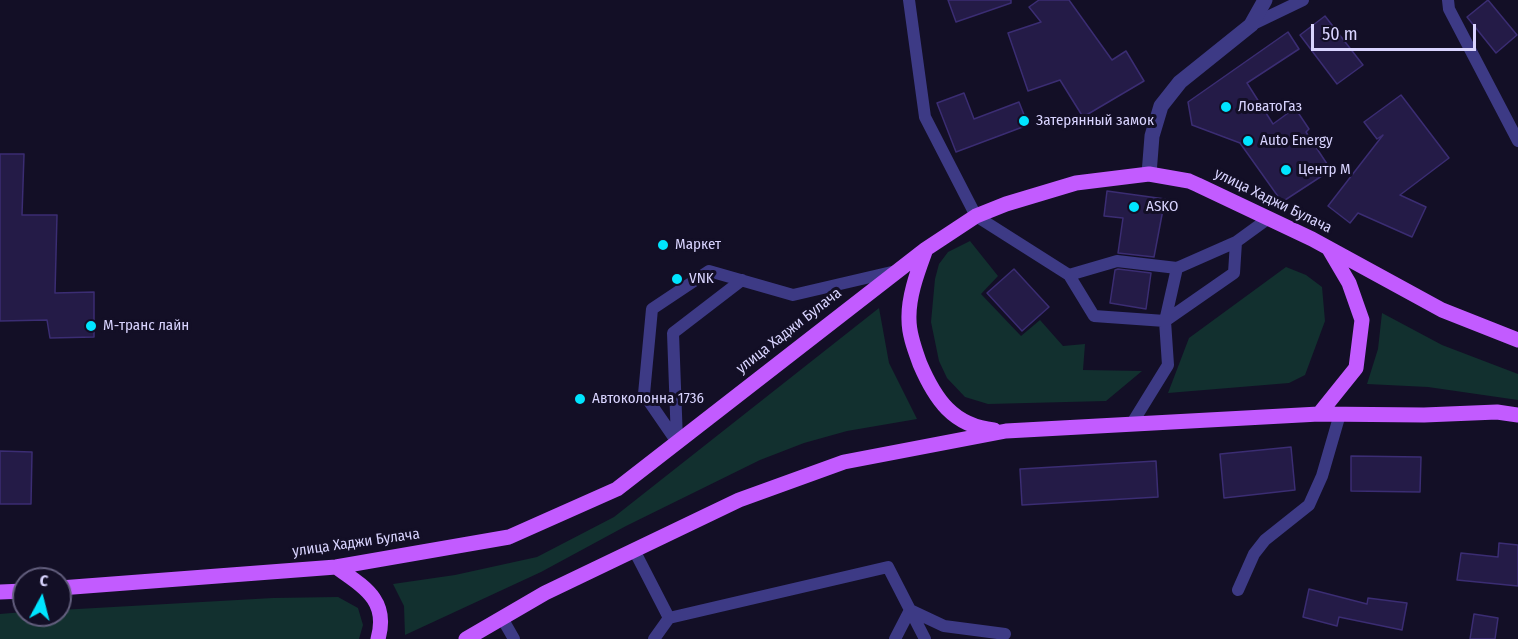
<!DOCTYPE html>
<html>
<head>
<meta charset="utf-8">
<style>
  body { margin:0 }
  #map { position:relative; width:1518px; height:639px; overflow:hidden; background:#130f26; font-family:"Fira Sans Condensed",sans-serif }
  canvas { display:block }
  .north { position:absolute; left:12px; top:567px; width:60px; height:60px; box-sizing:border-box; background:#130f26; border:2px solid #625e7d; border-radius:50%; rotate:7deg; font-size:16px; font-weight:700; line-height:24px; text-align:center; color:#d9d4ff }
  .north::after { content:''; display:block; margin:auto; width:21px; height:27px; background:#00e5ff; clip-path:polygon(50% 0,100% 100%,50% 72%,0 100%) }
  .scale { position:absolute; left:1311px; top:24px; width:165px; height:27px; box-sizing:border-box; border:3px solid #d9d4ff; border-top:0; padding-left:8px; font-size:18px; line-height:21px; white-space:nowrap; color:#d9d4ff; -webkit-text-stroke:4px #130f26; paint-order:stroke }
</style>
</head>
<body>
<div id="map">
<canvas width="1518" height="639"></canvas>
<div class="north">С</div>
<div class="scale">50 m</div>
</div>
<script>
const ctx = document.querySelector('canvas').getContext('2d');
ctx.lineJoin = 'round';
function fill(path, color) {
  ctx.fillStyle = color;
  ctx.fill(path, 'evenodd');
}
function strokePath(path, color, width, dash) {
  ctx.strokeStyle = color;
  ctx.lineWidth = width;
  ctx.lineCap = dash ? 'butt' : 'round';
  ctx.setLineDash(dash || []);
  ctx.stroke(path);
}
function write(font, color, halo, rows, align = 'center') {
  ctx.font = font + ' "Fira Sans Condensed",sans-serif';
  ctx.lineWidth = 6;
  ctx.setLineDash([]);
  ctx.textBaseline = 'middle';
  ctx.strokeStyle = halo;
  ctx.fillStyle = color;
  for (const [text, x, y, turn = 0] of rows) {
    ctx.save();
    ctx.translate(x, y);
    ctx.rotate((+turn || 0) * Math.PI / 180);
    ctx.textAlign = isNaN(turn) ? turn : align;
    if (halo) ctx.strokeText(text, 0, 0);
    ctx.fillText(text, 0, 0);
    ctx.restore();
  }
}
fill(new Path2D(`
  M970,241L998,276L981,294L1021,336L1040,320L1063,346L1085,344L1083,370L1142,371L1106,401L988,404L965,397L947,378L939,361L931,322L935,279L939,264L948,252Z
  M1286,267L1306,275L1322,287L1325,321L1305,375L1289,383L1168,393L1189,338Z
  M879,308L889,363L917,419L847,431L804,443L760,460L626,526L541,572L405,635L404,606L393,584L455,575L537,557L614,517Z
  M1382,313L1442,345L1518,374V400L1428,387L1367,384L1378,349Z
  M338,597L358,608L363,625L359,639H0V614L24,612V615H60V610L273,598Z`), '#12302f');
const building = new Path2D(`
  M948,0H1011V3L956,22Z
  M1039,0H1069L1112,60L1126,51L1144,81L1083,117L1060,80L1028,91L1008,33L1041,22L1029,7Z
  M1488,0L1517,35L1496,53L1467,17Z
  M1325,16L1363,65L1337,84L1300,35Z
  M1288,32L1299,49L1247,83L1273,124L1295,108L1309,129L1306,132L1331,170L1282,202L1240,143L1192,125L1188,102Z
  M964,93L974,119L1019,102L1028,125L956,152L937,103Z
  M1401,95L1449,158L1400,195L1426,207L1412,237L1358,213L1350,223L1328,206L1383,135L1377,139L1364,122Z
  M0,154H24L22,215H57L55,293L94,292V337L50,338L47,320L0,321Z
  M1107,191L1165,199L1154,257L1118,253L1123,218L1104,216Z
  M1014,269L1049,307L1022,331L987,293Z
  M1118,269L1151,273L1146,309L1110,303L1115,270Z
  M1291,447L1295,490L1224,498L1220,454Z
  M0,451L32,452L31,504H0Z
  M1351,456L1421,457L1420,492L1351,491Z
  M1156,461L1158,497L1022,505L1020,469Z
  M1499,543L1518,545V586L1457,580L1461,553L1498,557Z
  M1309,589L1367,604L1368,598L1407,603L1402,630L1339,617L1337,626L1303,617Z
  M1474,614L1498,618L1495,639H1470Z`);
fill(building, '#241b47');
strokePath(building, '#3b2d73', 1.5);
strokePath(new Path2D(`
  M909,0L925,117L976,216L1069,275L1094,316L1165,321L1234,273L1236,242L1269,218
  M1448,0L1449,9L1518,141
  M1251,25L1303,0
  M1069,275L1117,261L1177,268L1236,242
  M1131,425L1168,365L1165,321L1177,268
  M677,441L673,333L742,280
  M677,442L644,394L652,309L709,271L793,295L896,271
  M634,550L669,618L654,639
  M1238,590L1254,554L1265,540L1309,505L1322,476L1340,414
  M502,618L514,639
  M669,618L888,567L925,639
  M895,639L910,610L944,626L1005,634`), '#3d3a85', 12);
strokePath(new Path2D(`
  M1149,174L1152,136L1161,106L1180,82L1251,25L1265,0`), '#3d3a85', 15);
strokePath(new Path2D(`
  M926,249C918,271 908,296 909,320C909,335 915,350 920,364C935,399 953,426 994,430
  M1319,414L1356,368L1362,320L1349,283L1329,249
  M336,567C364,587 389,600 378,639
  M60,588L336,567L509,537L617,489L926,249L976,216L1006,204L1076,183L1149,174L1189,181L1198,185L1312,239L1442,310L1518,340
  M0,592L24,591
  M466,639L545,593L739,500L844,462L1006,431L1319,414L1424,415L1497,412L1518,415`), '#c25bff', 15);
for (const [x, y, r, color] of [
  [1226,107,6,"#00e5ff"],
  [1024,121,6,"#00e5ff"],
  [1248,141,6,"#00e5ff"],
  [1286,170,6,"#00e5ff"],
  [1134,207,6,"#00e5ff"],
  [663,245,6,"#00e5ff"],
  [677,279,6,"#00e5ff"],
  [91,326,6,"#00e5ff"],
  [580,399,6,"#00e5ff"]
]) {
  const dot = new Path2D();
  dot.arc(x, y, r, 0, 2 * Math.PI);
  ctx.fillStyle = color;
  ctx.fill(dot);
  strokePath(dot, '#130f26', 2);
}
write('15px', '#d9d4ff', '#130f26', [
  ["ЛоватоГаз",1238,107],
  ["Затерянный замок",1036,121],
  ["Auto Energy",1260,141],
  ["Центр М",1298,170],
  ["ASKO",1146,207],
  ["Маркет",675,245],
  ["VNK",689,279],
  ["М-транс лайн",103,326],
  ["Автоколонна 1736",592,399]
], 'left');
write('15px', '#d9d4ff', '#130f26', [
  ["улица Хаджи Булача",1273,201,26],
  ["улица Хаджи Булача",789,331,-38],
  ["улица Хаджи Булача",356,543,-8]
]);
</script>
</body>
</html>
